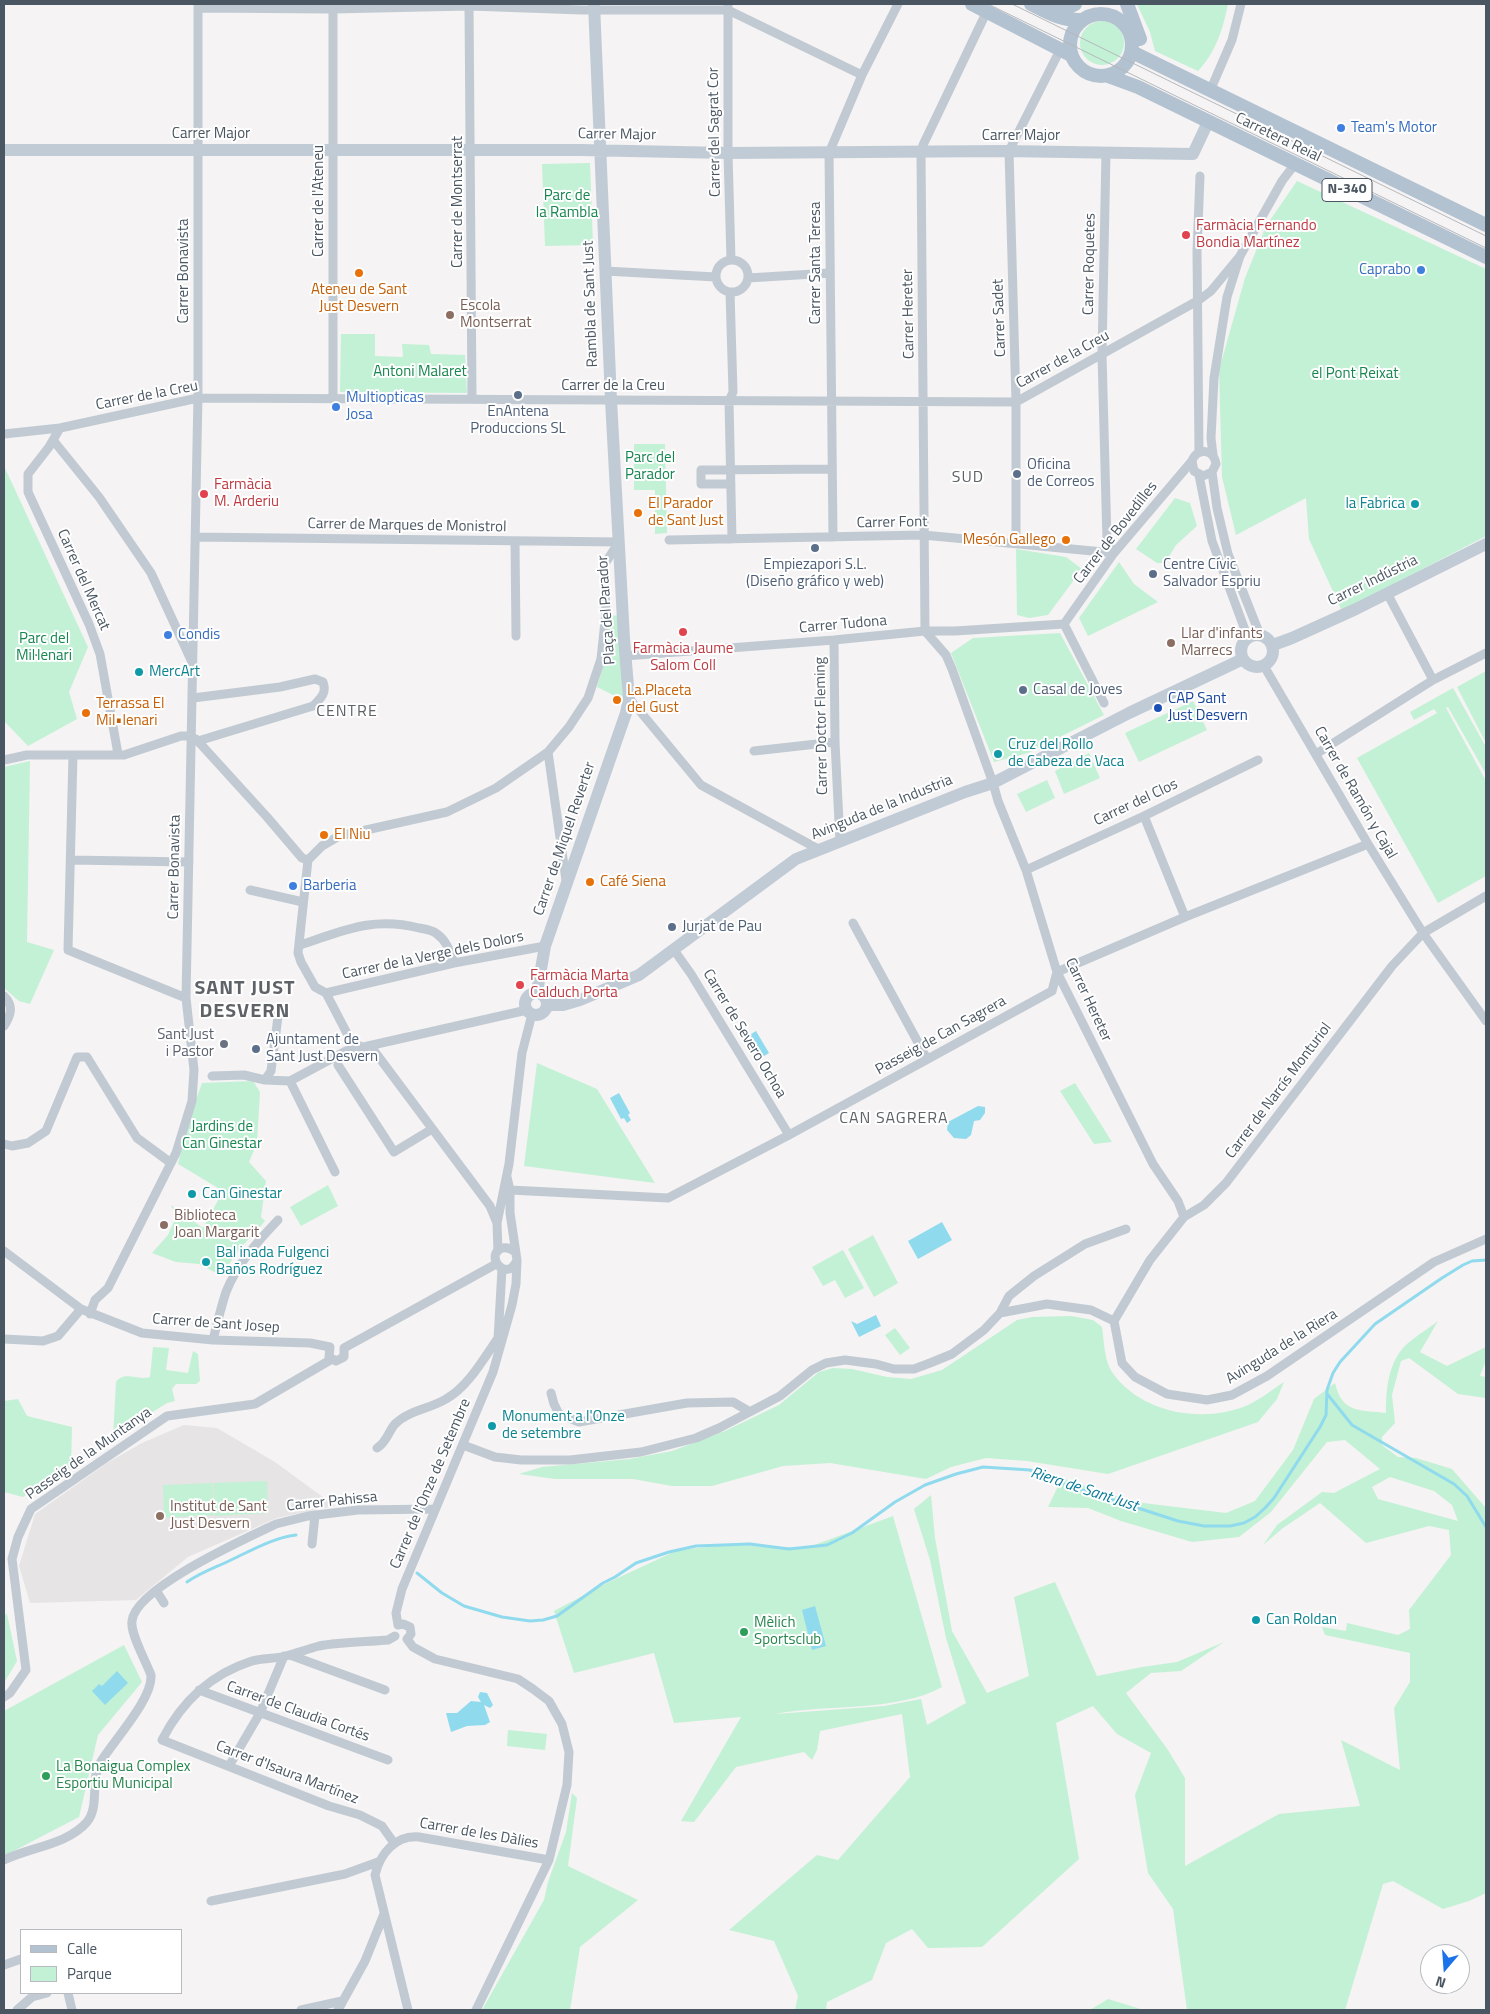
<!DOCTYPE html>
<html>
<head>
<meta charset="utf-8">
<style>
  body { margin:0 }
  #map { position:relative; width:1490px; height:2014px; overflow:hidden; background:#f5f3f3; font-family:"Titillium Web",sans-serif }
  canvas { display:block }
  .frame { position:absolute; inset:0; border:5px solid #4a5661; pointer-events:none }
  .legend { position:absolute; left:20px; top:1929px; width:162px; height:65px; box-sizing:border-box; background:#fff; border:1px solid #b7bbc0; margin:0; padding:6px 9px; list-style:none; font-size:15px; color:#4a5661 }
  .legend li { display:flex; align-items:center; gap:10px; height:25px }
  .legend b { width:25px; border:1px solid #b7bbc0 }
  .north { position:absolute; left:1420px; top:1944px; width:50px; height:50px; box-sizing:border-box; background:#fff; border:1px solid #b7bbc0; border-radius:50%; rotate:198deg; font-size:14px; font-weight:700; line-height:20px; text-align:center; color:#4a5661 }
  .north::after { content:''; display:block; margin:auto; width:18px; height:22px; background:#1a73e8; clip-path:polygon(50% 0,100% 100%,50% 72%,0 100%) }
</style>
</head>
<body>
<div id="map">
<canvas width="1490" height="2014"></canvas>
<div class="frame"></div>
<ul class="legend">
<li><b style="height:6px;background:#b3c2d1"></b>Calle</li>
<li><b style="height:14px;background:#c3f1d5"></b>Parque</li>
</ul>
<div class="north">N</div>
</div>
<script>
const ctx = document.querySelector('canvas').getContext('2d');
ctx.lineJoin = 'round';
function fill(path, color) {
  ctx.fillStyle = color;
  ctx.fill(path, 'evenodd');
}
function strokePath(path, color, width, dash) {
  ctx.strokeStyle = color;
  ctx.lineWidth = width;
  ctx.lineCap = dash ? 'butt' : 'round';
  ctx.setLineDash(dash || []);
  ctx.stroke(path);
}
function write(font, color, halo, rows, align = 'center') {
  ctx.font = font + ' "Titillium Web",sans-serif';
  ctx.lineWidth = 4;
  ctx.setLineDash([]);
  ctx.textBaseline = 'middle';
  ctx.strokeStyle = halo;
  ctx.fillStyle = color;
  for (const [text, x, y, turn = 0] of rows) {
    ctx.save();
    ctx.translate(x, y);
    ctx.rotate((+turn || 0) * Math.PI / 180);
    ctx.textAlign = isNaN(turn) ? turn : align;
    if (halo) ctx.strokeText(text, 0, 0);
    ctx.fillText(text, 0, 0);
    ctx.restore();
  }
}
fill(new Path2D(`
  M184,1425L217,1428L275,1462L335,1506L277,1518L188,1557L136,1600L30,1603L19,1566L35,1514L107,1463L142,1443Z`), '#e6e4e5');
fill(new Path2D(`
  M1137,4H1228C1223,29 1216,52 1198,71L1155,51L1150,32Z
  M1080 43a22 22 0 1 1 44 0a22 22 0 1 1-44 0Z
  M590,163L593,245L545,246L542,164Z
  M1297,181L1486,269V536L1342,611L1309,539L1306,498L1236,535L1222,477L1219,370L1245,278L1266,226Z
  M341,334H375V356L403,357L402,344L429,345L431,354L465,355L467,393L340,392Z
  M634,444H665L667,533L655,534V490H634Z
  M4,466L88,647L69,692L77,719L28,746L4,721Z
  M1175,498L1190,503L1197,526L1176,545L1165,563H1157L1136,549Z
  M1016,549L1066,557L1082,569L1048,615L1029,618L1017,615Z
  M1119,562L1134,584L1158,602L1088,636L1079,618Z
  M619,615L623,700L597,687L607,652L610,616Z
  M1060,633L1104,715L1028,753L994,762L951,653L973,638Z
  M1486,671V743L1457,687Z
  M1453,688L1486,747V774L1448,707L1446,708L1486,781V876L1438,903L1357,758L1437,713L1434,709L1414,720L1410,712Z
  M1193,701L1207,730L1139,762L1125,733Z
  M1089,753L1100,778L1064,794L1055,771Z
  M30,761L27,942L54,950L30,1004L19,1001L4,988V767Z
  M1047,780L1055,798L1026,812L1017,794Z
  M537,1063L597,1089L655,1183L524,1166Z
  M253,1081L260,1092L257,1143L249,1162L266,1181L261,1217L265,1221L236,1253L222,1276L199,1264L176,1262L152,1253L168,1235L176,1217L171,1205L203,1228L223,1191L178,1164L186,1127L202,1083Z
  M1075,1083L1112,1142L1094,1144L1060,1091Z
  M328,1185L338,1206L301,1226L290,1207Z
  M873,1235L898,1283L874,1297L848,1249Z
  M843,1250L864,1288L845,1298L835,1280L823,1286L812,1267Z
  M1071,1316L1093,1320L1102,1327C1104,1340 1104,1360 1112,1372C1141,1414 1204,1424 1248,1405C1261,1399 1273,1389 1284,1382L1277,1399L1258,1422L1108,1474L1027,1461L986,1458L951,1467L926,1479L830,1463L783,1466L712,1486H672L633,1479H555L519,1474L542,1467L630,1459L672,1451L725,1431L779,1405L819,1372L833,1368L852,1369L887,1377L911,1379L942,1370L1017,1320L1032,1317Z
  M1438,1321L1420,1352L1447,1366L1486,1347V1360L1480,1376L1486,1377V1398L1458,1394L1409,1358L1401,1361L1392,1395L1395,1423L1382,1437V1445L1398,1457L1416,1458L1452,1469L1485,1507L1486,1506V1893L1469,1901L1443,1909L1393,1881L1383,1884L1345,2010H1187L1173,1909L1148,1873L1135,1795L1151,1753L1117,1734L1093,1706L1056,1723L1079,1859L982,1947L928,1948L912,1929L886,1943L872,1980L827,2002L826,2010H795L798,1996L774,1941L729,1930L817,1855L838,1860L910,1777L902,1714L820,1731L817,1750L812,1760L804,1752L736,1767L694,1822L681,1821L741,1717L674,1723L654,1653L574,1673L554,1611L609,1582L678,1550L728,1545L806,1548L893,1516L942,1687C898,1712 825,1704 775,1714L884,1706L921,1699L927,1725L966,1703L946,1638L930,1560L914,1509L931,1495L935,1538L952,1631L987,1693L1029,1676L1014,1597L1055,1582L1097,1676L1142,1667L1177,1662L1224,1642L1181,1671L1151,1673L1126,1693L1168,1750L1185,1778V1866L1279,1814L1360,1806L1341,1740L1400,1770L1394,1708L1410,1682V1653L1325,1635L1322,1627L1346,1631L1347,1623L1398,1635L1410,1629L1409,1610L1451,1555L1449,1530L1429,1526L1366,1543L1320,1503L1283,1528L1263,1545L1277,1525L1322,1492L1334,1493L1380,1469L1345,1440L1327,1442L1271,1512L1239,1537L1192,1542L1121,1521L1088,1508L1048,1507L1062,1478L1135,1502L1226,1513L1255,1501L1293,1450L1314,1399L1335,1383C1342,1413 1359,1410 1386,1413C1386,1390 1388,1361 1407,1344C1416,1336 1428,1329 1438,1321ZM1390,1477L1434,1491L1452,1505L1458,1521L1378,1499L1372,1487Z
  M895,1328L910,1348L900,1355L885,1335Z
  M153,1347L169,1348L166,1370L188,1373L193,1351L198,1354L200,1381L196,1384H176L172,1389L175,1401L167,1403L113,1437L116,1382C124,1370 138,1381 150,1377Z
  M18,1399L27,1416L72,1427L71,1467L23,1497L4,1492V1401Z
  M267,1481L268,1513L215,1516L213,1483Z
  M212,1483L214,1515L164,1518L163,1485Z
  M7,1614L17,1661L4,1683V1615Z
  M124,1645L142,1682L98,1735L79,1817L4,1856V1711Z
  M508,1730L547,1734L545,1750L507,1746Z
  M572,1793L577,1798L568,1866L638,1900L580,1947L570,2010H482L544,1900L548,1882L566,1832Z
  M1108,1999L1144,2010H1090Z`), '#c3f1d5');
fill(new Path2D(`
  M756,1031L769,1053L759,1059L745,1038Z
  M619,1093L630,1113L628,1115L631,1120L627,1123L624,1118L621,1119L610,1098Z
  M978,1106L985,1107V1113L980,1120L974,1121L971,1135L966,1139L954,1138L947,1130L948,1122Z
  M942,1222L952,1240L918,1259L908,1241Z
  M876,1315L881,1326L859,1337L851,1321L857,1324Z
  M815,1606L826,1646L812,1650L802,1610Z
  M117,1671L128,1683L105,1705L92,1691L99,1684L102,1686Z
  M480,1692L487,1693L493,1705L490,1708L484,1705L490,1722L485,1725L467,1726L451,1732L446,1713H457L471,1701L481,1702L478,1697Z`), '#90daee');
strokePath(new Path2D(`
  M1328,1395L1352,1425L1454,1484L1467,1496L1486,1527
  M417,1573L442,1593L464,1606L502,1617L530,1621L543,1620L557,1616L603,1583L615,1577L636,1563L669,1552L696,1546L750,1544L789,1549L827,1545L852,1533L895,1502L925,1485L956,1474L983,1467L1030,1470L1067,1485L1178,1521L1204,1526H1230L1244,1523L1255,1517L1265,1508L1274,1498L1320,1427L1326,1415L1327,1390L1333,1373L1340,1362L1375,1324L1442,1278L1463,1265L1472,1261L1486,1260
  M187,1582C201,1572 217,1567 233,1559C254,1549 273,1538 296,1535`), '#90daee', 3);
strokePath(new Path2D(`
  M728,4V153L731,260
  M469,6L472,398
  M198,8L333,9L469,6L582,10H728L862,75
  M1210,91L1232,40L1241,4
  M1106,152L1102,355L1107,541L1114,553
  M716 276a16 16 0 1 1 32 0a16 16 0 1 1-32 0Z
  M605,271L716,277
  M748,278L830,273
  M730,292L733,392L729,401L732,539
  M333,398V4
  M60,428L49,447L28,474V492L89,624L100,654L118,754
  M4,434L60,428L198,398L1016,402L1199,300L1211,291L1240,256
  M53,440L99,497L151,573L192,662
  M1199,452L1197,252L1200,176
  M1213,455L1211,438L1214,378L1227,297L1240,256L1282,181L1295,164
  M1212,472L1217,508L1228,554L1260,635
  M1199,475L1212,541L1248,638
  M731,484H701V470L832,469
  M195,537L619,542
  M833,537L829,153L862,75L898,4
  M669,540L923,535L1114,553
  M515,542L516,636
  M1016,543V402L1009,151L1057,56L1059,49
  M1387,593L1433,680
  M1064,624L1114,553L1192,461C1197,447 1214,449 1216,464L1212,472L1203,476L1194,471L1192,461
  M1064,624L1104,703
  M925,631L946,655L952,669L993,783L998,801L1026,870L1057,972L1153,1164L1178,1201L1184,1217
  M925,631L921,153L923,145L987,11
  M834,640L835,742L840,842
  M625,656L834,640L925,631H955L1064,624
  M1264,666L1368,844L1423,933L1486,1021
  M193,698L280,687L315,679L323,682C327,693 321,698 313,706L198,741
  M629,698L701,785L820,850
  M196,739L267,817L302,858L308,860
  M754,751L835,742
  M548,752L566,880
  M1316,754L1433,680L1486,653
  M73,755L68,950L186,998
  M4,760L27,755H124L181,736H191
  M1144,816L1185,917
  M71,860L189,862
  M1026,870L1144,816L1258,760
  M250,890L303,902
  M853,923L927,1059
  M300,945C343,931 372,916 419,928C425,929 433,930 437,934C447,941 450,952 454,963
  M674,950L691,974L789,1135
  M326,993L454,963L545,946
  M4,996C14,1006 11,1015 4,1026
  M338,1065L394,1152L432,1129
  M212,1076L244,1075L265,1080L290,1081L346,1051L527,1010
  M265,1080L271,1071L279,1009
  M290,1081L335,1172
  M4,1144L12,1146L28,1143L46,1131L77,1057H87L137,1138L171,1163
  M510,1190L668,1198L789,1135L1052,991L1057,972L1185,917L1368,844
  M497,1223L490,1206L375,1052L352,1043L326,993L315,987L301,962L298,953L308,860L322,846L339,836L447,812L496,788L548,752L569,727L588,698L601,659L606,612L604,565L619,542
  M4,1251L81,1309L142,1333L213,1340L310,1343L330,1347
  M498,1251L497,1223L509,1164L522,1053L532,1014
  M515,1252C511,1249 508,1247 503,1248C483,1253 506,1285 517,1260
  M1000,1313L1047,1304L1091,1310L1114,1321
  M90,1314L95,1300L108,1288L176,1153L192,1101L194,1070L186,998L198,395V4
  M1114,1321L1150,1260L1184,1217L1204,1205L1226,1183L1392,966L1423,933L1486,896
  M1114,1321L1122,1363L1135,1377L1167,1394L1207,1400L1232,1395L1267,1376L1434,1262L1486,1239
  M4,1339L43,1341L58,1336L81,1309
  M498,1339L502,1269
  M213,1340C217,1324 221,1307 226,1292C237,1264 258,1241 278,1220
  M330,1347L329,1357L336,1361L344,1357V1348
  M344,1348L496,1264
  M551,1393L554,1404L559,1414L579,1422L687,1403L733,1402L750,1412
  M463,1445L495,1457L521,1460H570L641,1452L696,1438L719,1428L780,1396L812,1370L826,1363L845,1360L876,1364L894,1369H914L930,1363L952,1354L984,1330L1000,1313L1009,1296L1034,1276L1085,1244L1126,1229
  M377,1448C387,1442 388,1432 395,1424C409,1410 430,1409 446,1399C468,1387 484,1358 498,1338
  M312,1544L315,1515
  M157,1592L164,1603
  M398,1625L396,1613L402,1589L493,1372L512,1305L516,1284L517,1260L510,1213V1190L507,1177
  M398,1625L403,1624L410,1627L411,1634L407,1639
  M407,1639L413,1647L435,1659L518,1679L533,1689L549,1701L562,1724L569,1752L567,1785L549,1860L476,2010
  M290,1655L385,1690
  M199,1690L388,1760
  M4,1697L10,1693L26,1670L12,1559L18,1537L31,1509L167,1416L255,1404L332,1359
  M229,1766L260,1713L284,1656
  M394,1843L382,1826L360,1815L329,1806L162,1740C181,1703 211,1674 252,1661C262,1658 275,1659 286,1656C297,1653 308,1649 319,1646C341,1642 365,1642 388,1640L395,1636
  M4,1860C30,1847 67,1845 87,1822C100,1806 90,1780 100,1763C113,1741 153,1699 151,1675C146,1661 130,1634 132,1621C135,1588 247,1538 276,1524L308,1516L358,1510L435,1509
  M211,1901L345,1874L378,1862
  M4,1965L21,1959
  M68,1993L72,2010
  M17,2010L32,1997L47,1993
  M301,2010L342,2001
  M338,2010L365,1961L384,1914
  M408,2010L375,1875C380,1854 395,1835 419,1837L549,1860`), '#c1cad2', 9);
strokePath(new Path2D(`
  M4,150H580L728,153L1003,151L1193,154L1208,122
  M1241 651a16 16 0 1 1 32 0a16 16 0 1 1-32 0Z
  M1273,645L1292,638L1356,609L1486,544
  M537,992L545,946L626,713L629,698L624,639L611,400L594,4
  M525 1004a11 11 0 1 1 22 0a11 11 0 1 1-22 0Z
  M547,1005H563L580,1000L639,975L796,859L965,792L993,783L1129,713L1243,659`), '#c1cbd6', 12);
strokePath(new Path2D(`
  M972,4L1071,55
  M1031,4C1047,12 1062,21 1081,20
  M1127,4L1140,39
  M1047,10H1063L1075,4
  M1070 45a31 31 0 1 1 62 0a31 31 0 1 1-62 0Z
  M1132,52L1486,225
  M1108,76L1138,87L1486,257`), '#b3c2d1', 14);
strokePath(new Path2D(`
  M988,4L1486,248
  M1012,4L1486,236`), '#b5b8bd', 1);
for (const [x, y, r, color] of [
  [1341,128,5,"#3f7fe0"],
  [1186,235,5,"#e0444e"],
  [1421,270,5,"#3f7fe0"],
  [359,273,5,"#e8710a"],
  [450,315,5,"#8d6e63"],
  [518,395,5,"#5c6f8a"],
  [336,407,5,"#3f7fe0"],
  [1017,474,5,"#5c6f8a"],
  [204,494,5,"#e0444e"],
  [1415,504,5,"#0f9aa8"],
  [638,513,5,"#e8710a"],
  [1066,540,5,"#e8710a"],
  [815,548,5,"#5c6f8a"],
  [1153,574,5,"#5c6f8a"],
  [683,632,5,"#e0444e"],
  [168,635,5,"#3f7fe0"],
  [1171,643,5,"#8d6e63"],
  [139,672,5,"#0f9aa8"],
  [1023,690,5,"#5c6f8a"],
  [617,700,5,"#e8710a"],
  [1158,708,5,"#1a4fb4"],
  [86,713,5,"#e8710a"],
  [998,754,5,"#0f9aa8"],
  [324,835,5,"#e8710a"],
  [590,882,5,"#e8710a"],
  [293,886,5,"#3f7fe0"],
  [672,927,5,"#5c6f8a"],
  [520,985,5,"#e0444e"],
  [224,1044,5,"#6b7280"],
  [256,1049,5,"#5c6f8a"],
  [192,1194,5,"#0f9aa8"],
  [164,1225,5,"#8d6e63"],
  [206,1262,5,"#0f9aa8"],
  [492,1426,5,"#0f9aa8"],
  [160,1516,5,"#8d6e63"],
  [1256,1620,5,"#0f9aa8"],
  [744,1632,5,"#2e9e5b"],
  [46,1776,5,"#2e9e5b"]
]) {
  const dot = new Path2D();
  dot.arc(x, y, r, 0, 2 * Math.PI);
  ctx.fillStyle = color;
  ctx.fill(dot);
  strokePath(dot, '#fff', 2);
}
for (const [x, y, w] of [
  [1347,190,50]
]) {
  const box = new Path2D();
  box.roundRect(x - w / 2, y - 11.5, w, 23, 4);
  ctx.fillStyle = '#fff';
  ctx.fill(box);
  strokePath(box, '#4a5661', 1);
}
write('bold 14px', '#4a5661', null, [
  ["N-340",1347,190]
]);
write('15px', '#366cbe', '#fff', [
  ["Team's Motor",1351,128],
  ["Caprabo",1411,270,"right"],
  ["Multiopticas",346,398],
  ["Josa",346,415],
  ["Condis",178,635],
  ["Barberia",303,886]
], 'left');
write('15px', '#4a5661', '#fff', [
  ["Carrer del Sagrat Cor",715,132,-91],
  ["Carrer Major",211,134],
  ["Carrer Major",617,135,1],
  ["Carrer Major",1021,136],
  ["Carretera Reial",1278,138,26],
  ["Carrer de l'Ateneu",319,201,-90],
  ["Carrer de Montserrat",458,202,-90],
  ["Carrer Santa Teresa",816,263,-90],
  ["Carrer Roquetes",1090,264,-89],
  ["Carrer Bonavista",184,271,-90],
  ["Rambla de Sant Just",591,304,-92],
  ["Carrer Hereter",909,314,-91],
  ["Carrer Sadet",1000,318,-92],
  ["Carrer de la Creu",1063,360,-29],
  ["Carrer de la Creu",613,386],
  ["Carrer de la Creu",147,396,-11],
  ["Carrer Font",892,523,-1],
  ["Carrer de Marques de Monistrol",407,526,1],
  ["Carrer de Bovedilles",1116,533,-52],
  ["Carrer del Mercat",83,580,66],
  ["Carrer Indústria",1373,581,-26],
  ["Plaça del Parador",607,610,-94],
  ["Carrer Tudona",843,625,-5],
  ["Carrer Doctor Fleming",822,726,-91],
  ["Carrer de Ramón y Cajal",1355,793,60],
  ["Carrer del Clos",1136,803,-25],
  ["Avinguda de la Industria",882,808,-22],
  ["Carrer de Miquel Reverter",565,839,-71],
  ["Carrer Bonavista",175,867,-89],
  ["Carrer de la Verge dels Dolors",433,956,-12],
  ["Carrer Hereter",1088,1000,65],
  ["Carrer de Severo Ochoa",744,1034,59],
  ["Passeig de Can Sagrera",941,1036,-29],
  ["Carrer de Narcís Monturiol",1279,1091,-53],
  ["Carrer de Sant Josep",216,1324,4],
  ["Avinguda de la Riera",1282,1347,-32],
  ["Passeig de la Muntanya",89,1454,-35],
  ["Carrer de l'Onze de Setembre",431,1484,-67],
  ["Carrer Pahissa",332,1502,-6],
  ["Carrer de Claudia Cortés",298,1712,20],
  ["Carrer d'Isaura Martínez",287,1773,21],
  ["Carrer de les Dàlies",479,1834,10]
]);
write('15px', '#17864f', '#fff', [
  ["Parc de",567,196],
  ["la Rambla",567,213],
  ["Antoni Malaret",420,372],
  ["el Pont Reixat",1355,374],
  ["Parc del",650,458],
  ["Parador",650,475],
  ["Parc del",44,639],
  ["Mil·lenari",44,656],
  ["Jardins de",222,1127],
  ["Can Ginestar",222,1144]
]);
write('15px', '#be3a42', '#fff', [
  ["Farmàcia Fernando",1196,226],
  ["Bondia Martínez",1196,243],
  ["Farmàcia",214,485],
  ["M. Arderiu",214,502],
  ["Farmàcia Jaume",683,649,"center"],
  ["Salom Coll",683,666,"center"],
  ["Farmàcia Marta",530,976],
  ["Calduch Porta",530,993]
], 'left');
write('15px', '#c56008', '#fff', [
  ["Ateneu de Sant",359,290,"center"],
  ["Just Desvern",359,307,"center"],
  ["El Parador",648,504],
  ["de Sant Just",648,521],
  ["Mesón Gallego",1056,540,"right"],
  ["La.Placeta",627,691],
  ["del Gust",627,708],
  ["Terrassa El",96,704],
  ["Mil•lenari",96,721],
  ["El Niu",334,835],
  ["Café Siena",600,882]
], 'left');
write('15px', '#785e54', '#fff', [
  ["Escola",460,306],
  ["Montserrat",460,323],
  ["Llar d'infants",1181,634],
  ["Marrecs",1181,651],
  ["Biblioteca",174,1216],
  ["Joan Margarit",174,1233],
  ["Institut de Sant",170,1507],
  ["Just Desvern",170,1524]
], 'left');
write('15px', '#4e5e75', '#fff', [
  ["EnAntena",518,412,"center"],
  ["Produccions SL",518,429,"center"],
  ["Oficina",1027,465],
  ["de Correos",1027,482],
  ["Empiezapori S.L.",815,565,"center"],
  ["(Diseño gráfico y web)",815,582,"center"],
  ["Centre Cívic",1163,565],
  ["Salvador Espriu",1163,582],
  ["Casal de Joves",1033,690],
  ["Jurjat de Pau",682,927],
  ["Ajuntament de",266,1040],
  ["Sant Just Desvern",266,1057]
], 'left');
write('15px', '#0d838f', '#fff', [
  ["la Fabrica",1405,504,"right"],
  ["MercArt",149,672],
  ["Cruz del Rollo",1008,745],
  ["de Cabeza de Vaca",1008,762],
  ["Can Ginestar",202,1194],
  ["Bal inada Fulgenci",216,1253],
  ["Baños Rodríguez",216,1270],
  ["Monument a l'Onze",502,1417],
  ["de setembre",502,1434],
  ["Can Roldan",1266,1620]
], 'left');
write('15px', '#164399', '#fff', [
  ["CAP Sant",1168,699],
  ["Just Desvern",1168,716]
], 'left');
write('15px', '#5b616d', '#fff', [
  ["Sant Just",214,1035],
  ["i Pastor",214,1052]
], 'right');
write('15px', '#27864d', '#fff', [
  ["Mèlich",754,1623],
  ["Sportsclub",754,1640],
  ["La Bonaigua Complex",56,1767],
  ["Esportiu Municipal",56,1784]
], 'left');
ctx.letterSpacing = '1px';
write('16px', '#5f6368', '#fff', [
  ["SUD",968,478],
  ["CENTRE",347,712],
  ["CAN SAGRERA",894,1119]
]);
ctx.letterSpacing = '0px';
write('italic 16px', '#0c7c9b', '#fff', [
  ["Riera de Sant Just",1084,1490,18]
]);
ctx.letterSpacing = '1px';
write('bold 20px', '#5f6368', '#fff', [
  ["SANT JUST",245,989],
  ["DESVERN",245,1012]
]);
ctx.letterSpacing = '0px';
</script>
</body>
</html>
